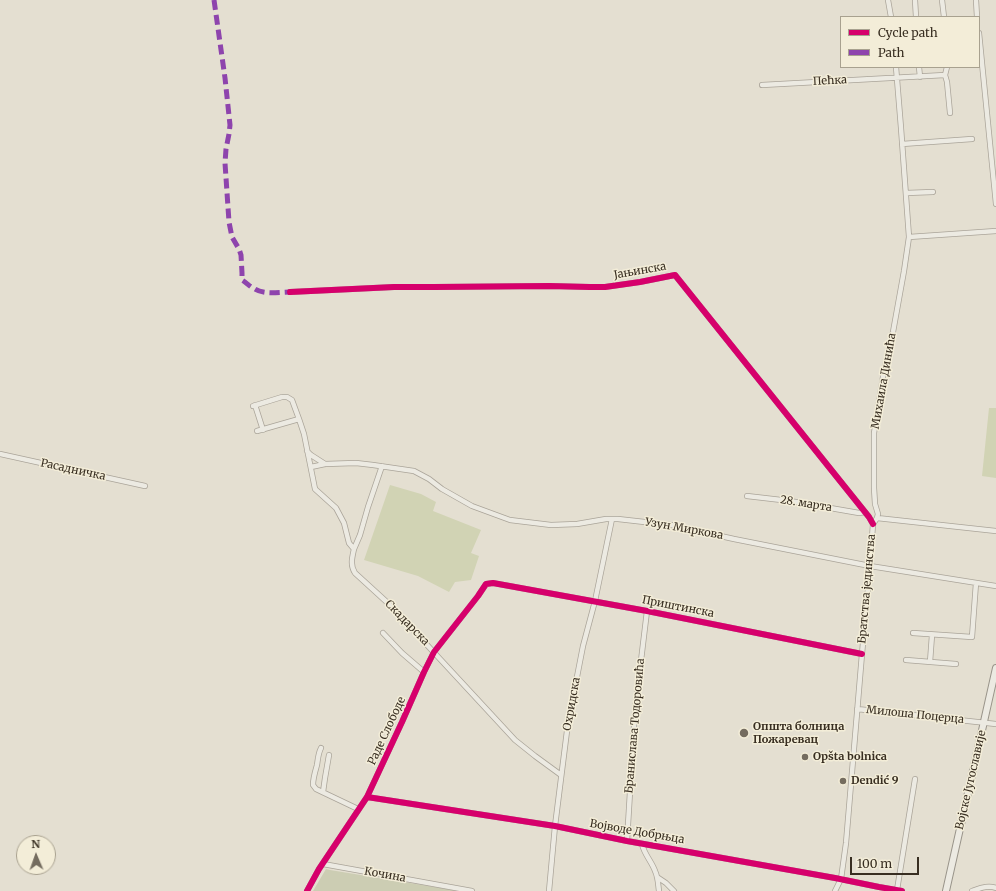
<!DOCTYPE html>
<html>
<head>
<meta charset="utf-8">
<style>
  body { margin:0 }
  #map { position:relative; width:996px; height:891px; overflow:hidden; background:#e4dfd1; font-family:Merriweather,serif }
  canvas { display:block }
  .legend { position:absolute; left:840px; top:16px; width:140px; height:52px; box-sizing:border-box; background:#f3edd8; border:1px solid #a8a18f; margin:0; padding:5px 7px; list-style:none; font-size:12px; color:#382e21 }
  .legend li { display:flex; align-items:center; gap:8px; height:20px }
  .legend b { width:20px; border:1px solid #a8a18f }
  .north { position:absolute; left:16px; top:835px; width:40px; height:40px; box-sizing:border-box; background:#f3edd8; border:1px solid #a8a18f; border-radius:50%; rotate:358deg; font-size:11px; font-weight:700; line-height:16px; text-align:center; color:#382e21 }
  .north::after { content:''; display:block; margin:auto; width:14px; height:18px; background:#746c5f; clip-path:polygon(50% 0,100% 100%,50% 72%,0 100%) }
  .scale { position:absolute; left:850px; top:857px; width:69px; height:18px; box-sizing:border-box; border:2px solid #382e21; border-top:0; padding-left:5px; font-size:12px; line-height:14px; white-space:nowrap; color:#382e21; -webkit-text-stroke:3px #f3edd8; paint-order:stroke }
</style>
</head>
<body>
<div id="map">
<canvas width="996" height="891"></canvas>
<ul class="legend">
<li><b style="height:5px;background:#d6006c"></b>Cycle path</li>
<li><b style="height:5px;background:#8e44ad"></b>Path</li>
</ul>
<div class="north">N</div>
<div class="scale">100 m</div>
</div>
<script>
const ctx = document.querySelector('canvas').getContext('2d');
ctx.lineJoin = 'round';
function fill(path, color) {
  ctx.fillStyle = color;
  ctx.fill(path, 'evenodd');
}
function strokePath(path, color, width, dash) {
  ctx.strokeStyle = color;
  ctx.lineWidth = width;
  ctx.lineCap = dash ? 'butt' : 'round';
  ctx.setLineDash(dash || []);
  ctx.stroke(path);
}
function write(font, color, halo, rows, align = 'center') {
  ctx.font = font + ' Merriweather,serif';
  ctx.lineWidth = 3;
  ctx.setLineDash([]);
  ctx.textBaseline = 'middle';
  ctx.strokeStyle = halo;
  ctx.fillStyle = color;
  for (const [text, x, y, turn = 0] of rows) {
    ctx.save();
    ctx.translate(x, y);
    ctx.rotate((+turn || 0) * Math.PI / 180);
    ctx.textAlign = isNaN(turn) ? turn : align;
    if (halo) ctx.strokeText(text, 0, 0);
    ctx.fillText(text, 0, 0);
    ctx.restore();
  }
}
fill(new Path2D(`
  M989,408H996V478L982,476Z
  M390,485L421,494L436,502L433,511L481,530L471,553L479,556L471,580L455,582L449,592L418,576L364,560Z`), '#d1d3b4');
fill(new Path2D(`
  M326,869L330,870L459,891H313Z`), '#cccdb3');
const minor = new Path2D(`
  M888,0L891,17
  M915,0L916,17
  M942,0L944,17
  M976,0L977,17
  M979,33L996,204
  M919,67L920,77
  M947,67L945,75L947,82L950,113
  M762,85L945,75
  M902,144L972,139
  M906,193L933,192
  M909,237L996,231
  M290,292L394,287H434L549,286L590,287H605L640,282L675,275L869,517L873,524
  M255,405L263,430
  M253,406L282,397H287L292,400L299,419L304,434L315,489L336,508L344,523L349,543L354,549C352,558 350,565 355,573L390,605L515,740L535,756L561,775
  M257,431L299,419
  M307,451L311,455L325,464
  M0,454L145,486
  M311,467L325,464L356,463L373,465L414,471L429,479L442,489L472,506L510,520L551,525L577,524L606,519H618L671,525L734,539L870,566L996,586
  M747,496L790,501L859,513L865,512
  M877,518L996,531
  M873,524L877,518L878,514L875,504L874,488V433L883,377L889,347L893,332L904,271L909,237L901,128L896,67
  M354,549L360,535L368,507L382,466
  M383,633L402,653L424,672
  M913,633L972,637L976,583
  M906,660L956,664
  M930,662L932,635
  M857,709L996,724
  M321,748C318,754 318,759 317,765C315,772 313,778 313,785L316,789L358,809
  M323,792L325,778L329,755
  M367,797L555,826L627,841L835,878L879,887L902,891
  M627,841L635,710L647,611
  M642,844C644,854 652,862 655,871C658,877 658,884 659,891
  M323,864L472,891
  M657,877L666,883L674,891
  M897,890L915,779
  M307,891L319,869L367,797L402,722L424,672L434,652L478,596L486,584L493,583L647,611L862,654
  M549,891L555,826L568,723L583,646L595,601L612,519
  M835,891L841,879L846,843L862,654L870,566L873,524
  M972,891C981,888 988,885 996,888`);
const secondary = new Path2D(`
  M946,891L996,668`);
strokePath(minor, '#aaa499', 6);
strokePath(secondary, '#99948a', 8);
strokePath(minor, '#eceae2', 4.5);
strokePath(secondary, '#eceae2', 6);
strokePath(new Path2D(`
  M214,0L225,78L230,125L229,134L226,149L225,163L229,222L232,237L239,249L241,255L242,273V280C247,283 250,287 255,289C265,295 279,292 290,292`), '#8e44ad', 5, [10, 5]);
strokePath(new Path2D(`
  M290,292L394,287H434L549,286L590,287H605L640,282L675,275L869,517L873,524
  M367,797L555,826L627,841L835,878L879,887L902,891
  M307,891L319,869L367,797L402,722L424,672L434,652L478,596L486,584L493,583L647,611L862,654`), '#d6006c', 6);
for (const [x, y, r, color] of [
  [744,733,5,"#746c5f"],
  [805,757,4,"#746c5f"],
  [843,781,4,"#746c5f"]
]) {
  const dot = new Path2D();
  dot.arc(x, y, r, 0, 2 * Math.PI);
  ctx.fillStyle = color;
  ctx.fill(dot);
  strokePath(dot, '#f3edd8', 1.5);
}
write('11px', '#382e21', '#f3edd8', [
  ["Пећка",830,81,-3],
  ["Јањинска",640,271,-10],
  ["Михаила Динића",884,381,-80],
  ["Расадничка",73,470,12],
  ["28. марта",806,504,9],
  ["Узун Миркова",684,529,10],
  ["Братства јединства",867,589,-85],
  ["Приштинска",678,607,11],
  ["Скадарска",407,623,46],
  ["Охридска",572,704,-80],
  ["Милоша Поцерца",915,715,6],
  ["Бранислава Тодоровића",635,726,-85],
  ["Раде Слободе",387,731,-65],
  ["Војске Југославије",971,780,-77],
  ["Војводе Добрњца",637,832,10],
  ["Кочина",385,875,10]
]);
write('bold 11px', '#382e21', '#f3edd8', [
  ["Општа болница",753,727],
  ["Пожаревац",753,740],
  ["Opšta bolnica",813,757],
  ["Dendić 9",851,781]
], 'left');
</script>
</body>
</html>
